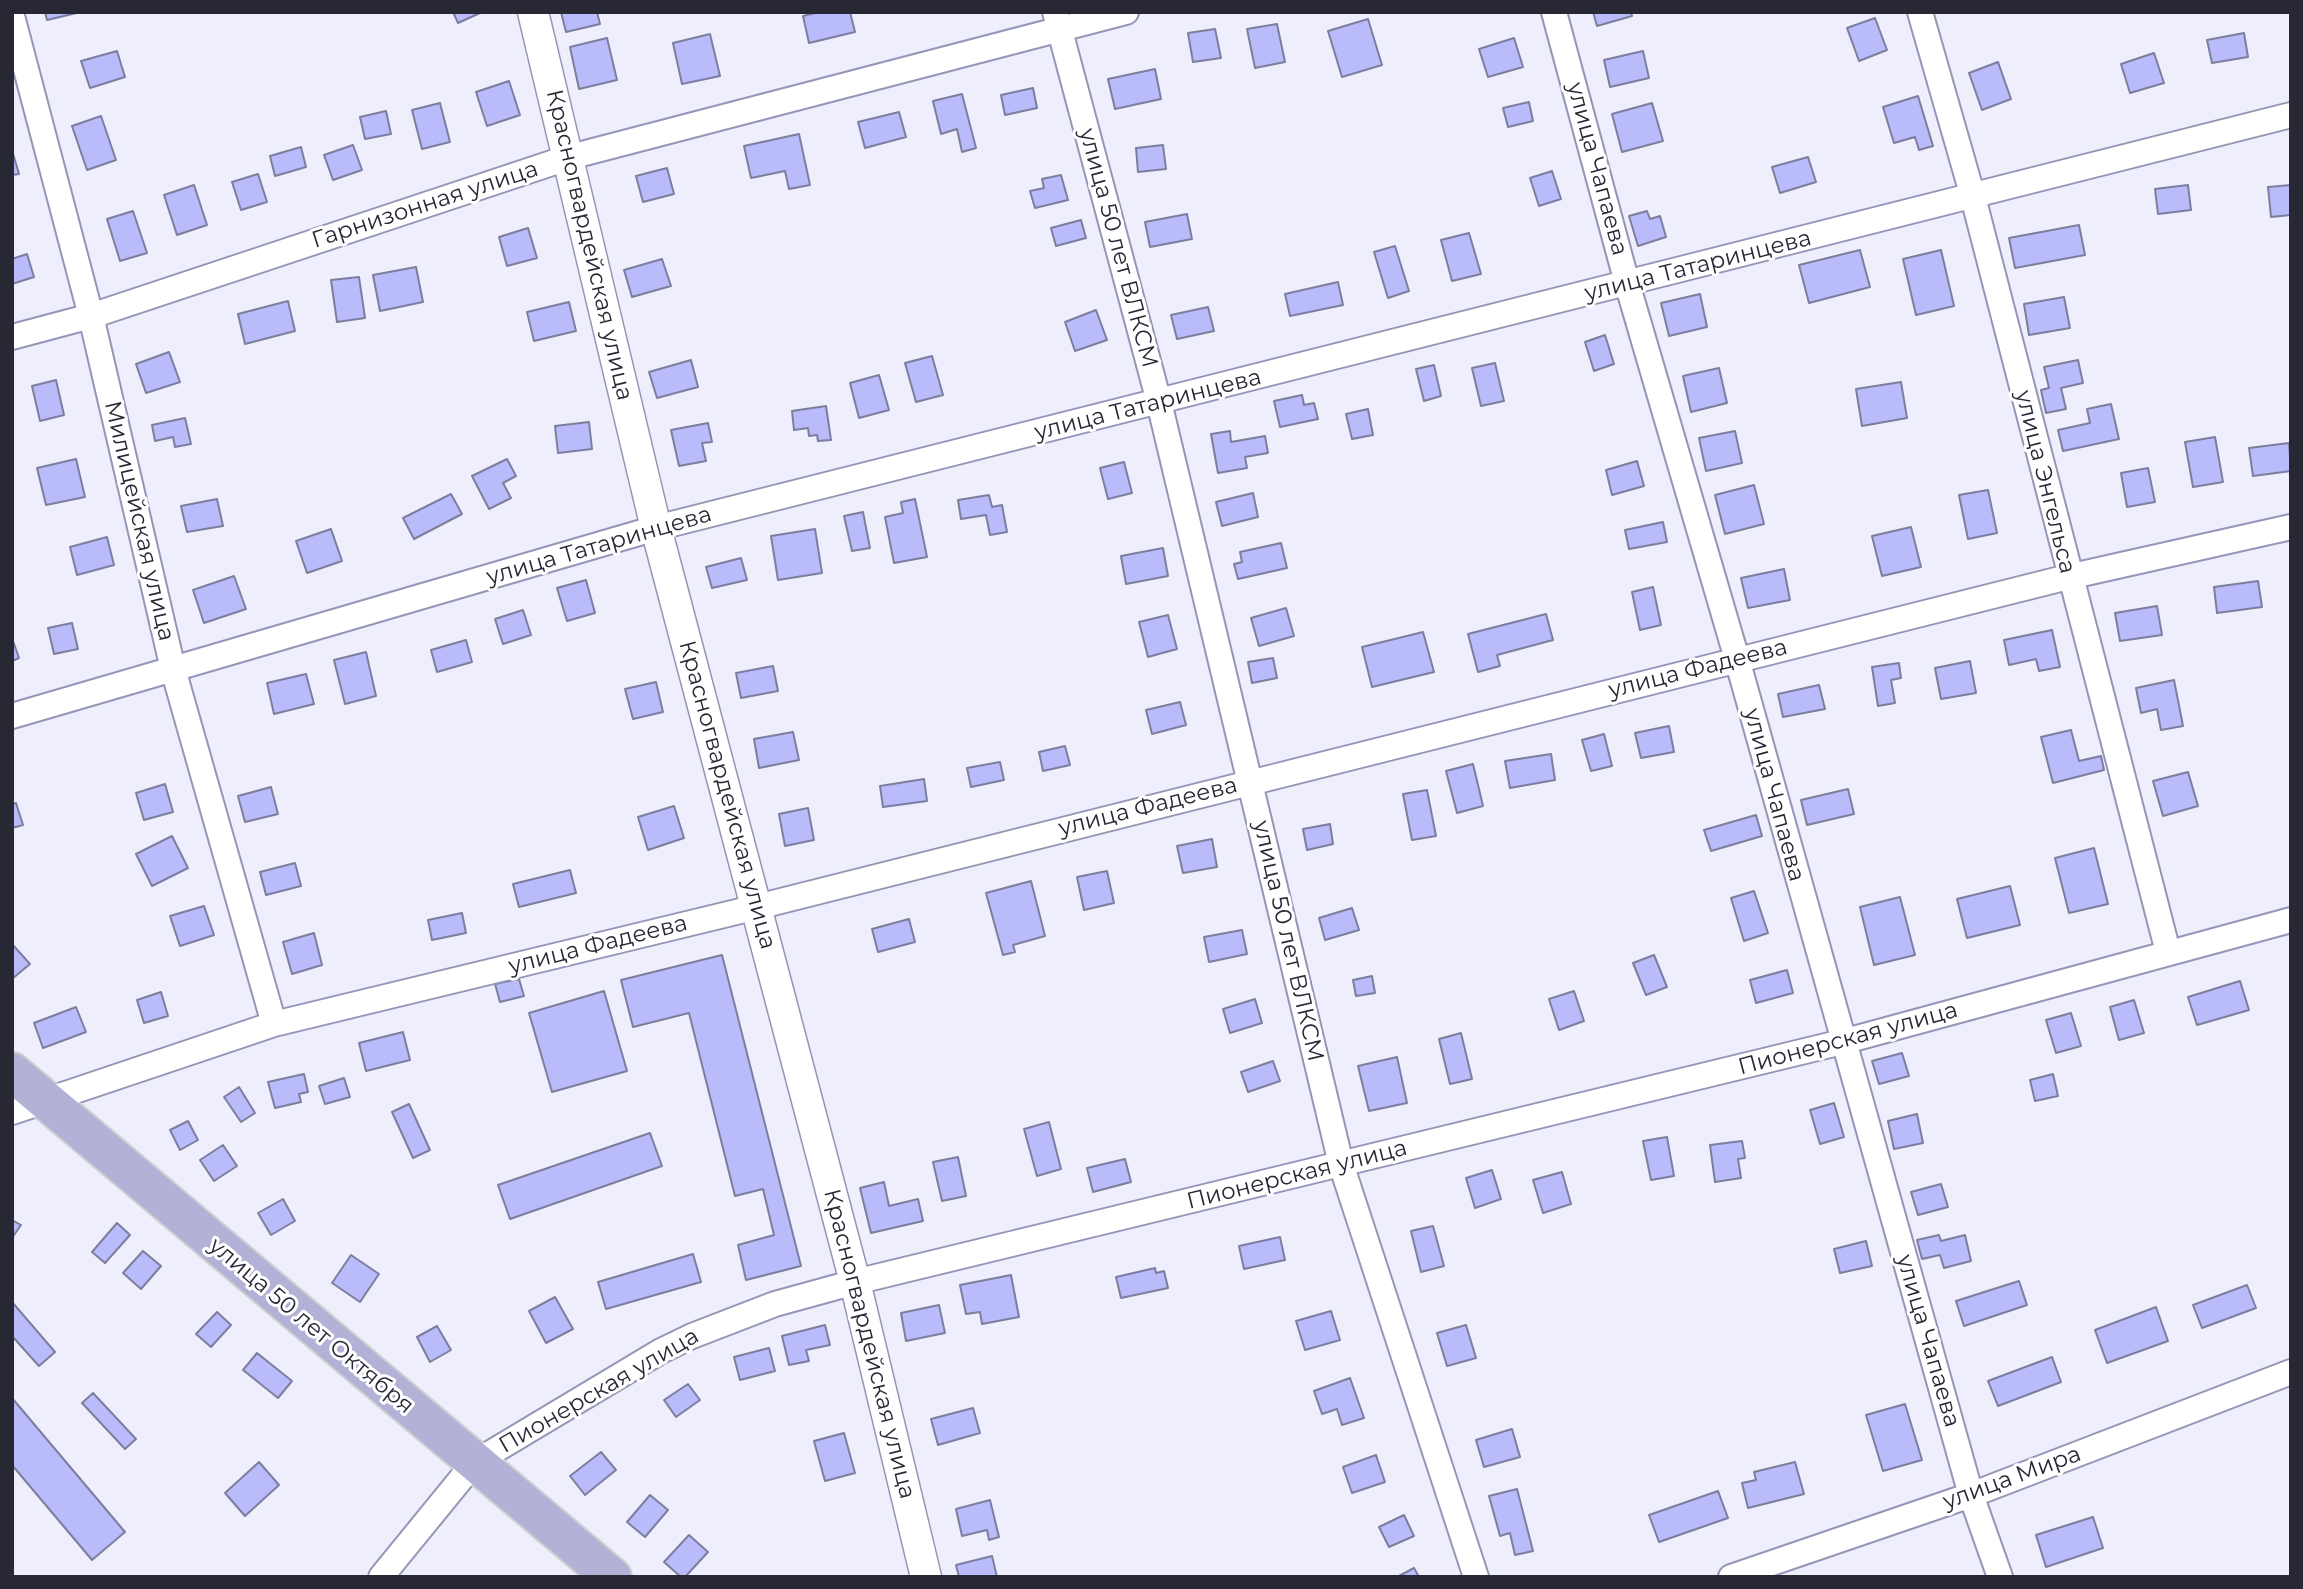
<!DOCTYPE html>
<html>
<head>
<meta charset="utf-8">
<style>
  body { margin:0 }
  #map { position:relative; width:2303px; height:1589px; overflow:hidden; background:#eeeefd; font-family:Montserrat,sans-serif }
  canvas { display:block }
  .frame { position:absolute; inset:0; border:14px solid #282835; pointer-events:none }
</style>
</head>
<body>
<div id="map">
<canvas width="2303" height="1589"></canvas>
<div class="frame"></div>
</div>
<script>
const ctx = document.querySelector('canvas').getContext('2d');
ctx.lineJoin = 'round';
function fill(path, color) {
  ctx.fillStyle = color;
  ctx.fill(path, 'evenodd');
}
function strokePath(path, color, width, dash) {
  ctx.strokeStyle = color;
  ctx.lineWidth = width;
  ctx.lineCap = dash ? 'butt' : 'round';
  ctx.setLineDash(dash || []);
  ctx.stroke(path);
}
function write(font, color, halo, rows, align = 'center') {
  ctx.font = font + ' Montserrat,sans-serif';
  ctx.lineWidth = 6;
  ctx.setLineDash([]);
  ctx.textBaseline = 'middle';
  ctx.strokeStyle = halo;
  ctx.fillStyle = color;
  for (const [text, x, y, turn = 0] of rows) {
    ctx.save();
    ctx.translate(x, y);
    ctx.rotate((+turn || 0) * Math.PI / 180);
    ctx.textAlign = isNaN(turn) ? turn : align;
    if (halo) ctx.strokeText(text, 0, 0);
    ctx.fillText(text, 0, 0);
    ctx.restore();
  }
}
const building = new Path2D(`
  M45,12H81L47,20Z
  M453,12H480V13L458,23Z
  M561,12H597L600,24L566,32Z
  M819,12H850L855,32L809,43L803,16Z
  M1593,12H1631L1632,16L1597,26Z
  M1875,18L1887,50L1859,61L1847,28Z
  M1368,19L1382,65L1342,77L1328,31Z
  M1277,24L1285,62L1255,68L1247,29Z
  M1215,29L1221,58L1193,62L1188,33Z
  M2244,33L2248,57L2212,63L2207,40Z
  M710,34L720,76L682,84L673,43Z
  M607,38L617,80L579,89L570,47Z
  M1514,38L1523,67L1488,77L1479,49Z
  M117,51L125,77L90,88L81,61Z
  M1643,51L1649,78L1610,87L1604,60Z
  M2154,53L2164,83L2130,93L2121,64Z
  M1998,62L2011,99L1982,110L1969,73Z
  M1155,69L1161,99L1115,109L1108,79Z
  M509,81L520,115L487,126L476,92Z
  M1033,88L1037,108L1005,115L1001,95Z
  M962,94L976,148L962,152L957,129L941,134L933,101Z
  M1918,96L1933,146L1919,150L1915,137L1894,143L1883,107Z
  M1529,102L1533,121L1508,127L1503,108Z
  M440,103L450,142L422,149L412,110Z
  M1652,103L1663,141L1622,152L1612,114Z
  M386,111L391,134L365,139L360,117Z
  M899,112L906,137L865,148L858,122Z
  M101,116L116,160L87,170L72,126Z
  M799,134L810,185L789,189L785,171L751,178L744,146Z
  M353,145L362,170L333,180L324,155Z
  M1163,145L1166,169L1138,172L1136,148Z
  M301,147L306,167L275,176L270,156Z
  M12,150L19,174L12,175Z
  M1808,157L1816,182L1780,193L1772,167Z
  M667,168L674,194L643,202L636,176Z
  M1552,171L1561,199L1539,206L1530,178Z
  M258,174L267,202L241,210L232,182Z
  M1061,175L1068,200L1035,208L1030,191L1044,188L1042,179Z
  M194,185L207,225L177,235L164,195Z
  M2188,185L2191,210L2158,214L2155,189Z
  M2291,185V215L2271,217L2268,187Z
  M133,211L147,253L120,261L107,219Z
  M1647,211L1650,219L1660,216L1666,237L1638,246L1629,216Z
  M1187,214L1192,239L1150,247L1145,222Z
  M1081,220L1086,238L1056,246L1051,228Z
  M2079,225L2085,255L2015,268L2009,238Z
  M528,228L537,258L507,266L499,237Z
  M1469,233L1481,274L1452,281L1441,240Z
  M1395,246L1409,291L1388,298L1374,252Z
  M1860,250L1870,287L1809,303L1799,265Z
  M1941,250L1954,306L1916,315L1903,259Z
  M27,254L34,277L12,284V259Z
  M662,259L671,286L632,297L624,270Z
  M416,267L423,302L380,311L373,275Z
  M359,277L365,318L337,322L331,280Z
  M1338,282L1343,305L1290,316L1285,294Z
  M1700,294L1707,327L1669,336L1661,303Z
  M2064,297L2070,328L2029,335L2024,304Z
  M288,301L295,331L245,344L238,314Z
  M569,302L576,331L534,341L527,312Z
  M1208,307L1214,331L1177,339L1171,315Z
  M1096,310L1107,340L1075,351L1065,322Z
  M1605,335L1614,364L1594,371L1585,342Z
  M169,352L180,382L146,393L136,364Z
  M932,356L943,395L916,402L905,363Z
  M691,360L698,387L657,398L649,372Z
  M2078,360L2083,383L2061,388L2066,409L2046,413L2041,390L2049,388L2044,367Z
  M1495,363L1504,401L1481,406L1472,368Z
  M1434,365L1441,396L1424,401L1416,369Z
  M1719,368L1727,403L1691,412L1683,376Z
  M879,375L889,410L859,418L850,383Z
  M56,380L64,415L40,421L32,386Z
  M1901,382L1907,418L1862,426L1856,389Z
  M1302,395L1304,405L1314,403L1318,419L1280,427L1274,401Z
  M2111,404L2119,439L2063,451L2058,430L2090,423L2087,409Z
  M826,406L831,440L818,441L817,435L809,436L808,428L794,430L792,411Z
  M1368,409L1373,435L1352,439L1346,414Z
  M185,418L191,444L175,447L173,437L155,441L152,425Z
  M589,422L592,449L558,453L555,426Z
  M708,423L712,442L702,443L706,461L679,466L671,430Z
  M1230,431L1231,442L1265,436L1268,453L1245,457L1247,468L1218,473L1211,434Z
  M1735,431L1742,463L1706,471L1699,438Z
  M2215,437L2223,482L2193,487L2185,442Z
  M2289,443L2291,471L2253,476L2249,448Z
  M76,459L85,497L46,505L37,468Z
  M507,459L516,476L503,483L511,498L489,509L472,476Z
  M1637,461L1644,486L1612,495L1606,470Z
  M1124,462L1132,493L1108,499L1100,468Z
  M2148,468L2155,502L2127,507L2121,473Z
  M1754,485L1764,524L1725,534L1715,495Z
  M1988,490L1997,533L1968,539L1959,495Z
  M1253,493L1258,517L1222,526L1216,502Z
  M451,494L462,514L414,539L403,518Z
  M989,495L992,507L1002,505L1007,532L990,535L986,515L961,519L958,500Z
  M217,499L223,526L187,532L181,506Z
  M915,499L927,557L894,563L885,517L903,513L901,502Z
  M863,512L870,548L852,551L844,516Z
  M1663,522L1667,542L1629,549L1625,530Z
  M1911,527L1921,567L1882,576L1872,536Z
  M331,529L342,561L307,573L296,541Z
  M815,529L822,573L778,580L771,536Z
  M107,537L114,565L77,575L70,547Z
  M1281,543L1287,568L1238,579L1234,564L1242,562L1240,552Z
  M1163,548L1168,576L1126,584L1121,556Z
  M741,558L747,580L712,588L706,567Z
  M1784,569L1790,600L1748,608L1741,578Z
  M234,576L246,609L204,623L193,590Z
  M586,580L595,613L567,621L557,588Z
  M2258,581L2262,607L2217,613L2214,587Z
  M1653,587L1661,625L1640,630L1632,592Z
  M2157,606L2162,635L2120,641L2115,613Z
  M1286,608L1294,636L1259,646L1251,618Z
  M523,610L531,635L503,644L495,619Z
  M1546,614L1553,640L1497,655L1500,666L1478,672L1468,634Z
  M1168,615L1177,649L1148,657L1139,622Z
  M72,623L78,649L54,654L48,628Z
  M2052,630L2060,667L2039,671L2036,659L2009,665L2004,640Z
  M1423,632L1434,672L1372,687L1362,647Z
  M12,638L19,658L12,661Z
  M466,640L472,662L437,672L431,650Z
  M366,652L376,696L345,704L334,660Z
  M1273,658L1277,678L1252,683L1248,662Z
  M1970,661L1976,693L1941,699L1935,668Z
  M1899,663L1901,678L1891,680L1895,703L1878,706L1872,667Z
  M773,666L778,691L741,698L736,673Z
  M306,674L314,704L274,714L267,683Z
  M2174,680L2183,726L2161,730L2157,709L2141,713L2136,688Z
  M656,682L663,712L633,719L625,689Z
  M1819,685L1825,709L1783,717L1778,694Z
  M1180,702L1186,725L1152,734L1146,710Z
  M1669,726L1674,752L1641,758L1635,733Z
  M2071,730L2079,761L2101,756L2104,770L2053,783L2041,737Z
  M793,732L799,760L759,768L754,739Z
  M1604,734L1612,766L1591,771L1582,740Z
  M1065,746L1070,765L1043,771L1039,752Z
  M1551,754L1555,780L1510,788L1505,761Z
  M1000,762L1004,780L971,787L967,768Z
  M1473,764L1483,806L1457,813L1446,771Z
  M2188,772L2198,806L2163,816L2153,781Z
  M924,779L927,801L883,807L880,786Z
  M165,784L173,812L144,820L136,793Z
  M271,787L278,814L245,822L238,796Z
  M1848,789L1854,814L1807,825L1801,800Z
  M1427,790L1436,836L1412,840L1403,794Z
  M16,803L23,825L12,828V804Z
  M674,806L684,838L648,850L638,817Z
  M808,808L814,840L785,846L779,814Z
  M1756,815L1762,836L1711,851L1704,830Z
  M1330,824L1333,844L1307,850L1303,829Z
  M172,836L188,868L152,886L136,854Z
  M1212,839L1217,867L1183,873L1177,846Z
  M2094,848L2108,904L2069,913L2055,858Z
  M295,863L301,886L266,895L260,872Z
  M570,870L576,893L519,907L513,884Z
  M1107,871L1114,903L1084,910L1077,877Z
  M1031,881L1045,936L1013,945L1015,952L1003,955L986,893Z
  M2010,886L2020,925L1967,938L1957,899Z
  M1754,891L1768,933L1744,941L1731,898Z
  M1900,897L1915,955L1874,965L1860,907Z
  M204,906L214,935L180,946L170,916Z
  M1352,908L1359,930L1325,940L1319,918Z
  M462,913L466,933L432,940L428,920Z
  M909,919L915,942L878,952L872,929Z
  M1242,930L1247,954L1209,962L1204,937Z
  M314,933L322,965L292,974L283,942Z
  M12,944L30,964L12,979Z
  M722,955L801,1266L746,1280L738,1245L774,1235L763,1189L735,1196L689,1013L633,1027L621,980Z
  M1654,955L1667,987L1646,995L1633,963Z
  M1787,970L1793,993L1756,1003L1750,980Z
  M1372,976L1375,993L1356,996L1353,980Z
  M519,979L524,996L500,1002L495,984Z
  M2240,981L2249,1010L2197,1025L2188,997Z
  M604,991L627,1071L552,1092L529,1013Z
  M1574,991L1584,1021L1559,1030L1549,999Z
  M161,992L168,1016L144,1023L137,1000Z
  M1255,999L1262,1023L1230,1033L1223,1009Z
  M2134,1000L2144,1033L2119,1040L2110,1007Z
  M76,1007L86,1032L43,1048L34,1023Z
  M2071,1013L2081,1046L2056,1053L2046,1020Z
  M403,1032L410,1060L366,1071L359,1043Z
  M1461,1033L1472,1079L1450,1084L1439,1039Z
  M1902,1053L1909,1076L1879,1084L1872,1061Z
  M1397,1057L1407,1103L1369,1111L1358,1066Z
  M1273,1061L1280,1081L1248,1092L1241,1072Z
  M304,1074L308,1092L299,1094L301,1102L275,1108L268,1082Z
  M2053,1074L2058,1096L2035,1101L2030,1080Z
  M344,1078L350,1097L325,1104L319,1086Z
  M239,1087L255,1113L241,1122L224,1097Z
  M1834,1103L1844,1137L1820,1144L1810,1110Z
  M409,1104L430,1150L413,1158L392,1112Z
  M1917,1114L1923,1143L1894,1149L1888,1121Z
  M188,1121L198,1140L180,1150L170,1130Z
  M1049,1122L1061,1169L1037,1176L1024,1129Z
  M650,1133L662,1166L510,1219L498,1185Z
  M1667,1137L1674,1176L1651,1180L1643,1141Z
  M1742,1141L1745,1158L1738,1159L1741,1178L1715,1182L1710,1145Z
  M223,1145L237,1166L214,1181L200,1160Z
  M958,1157L966,1196L942,1201L933,1162Z
  M1125,1159L1131,1182L1093,1192L1087,1168Z
  M1492,1170L1501,1199L1475,1208L1466,1178Z
  M1562,1172L1571,1204L1543,1213L1533,1180Z
  M884,1182L889,1206L918,1199L923,1221L871,1233L860,1188Z
  M1941,1184L1948,1207L1918,1215L1911,1192Z
  M283,1199L295,1221L271,1235L258,1213Z
  M12,1220L21,1225L12,1238Z
  M117,1223L130,1235L105,1263L92,1252Z
  M1433,1226L1444,1266L1421,1272L1411,1231Z
  M1939,1235L1941,1241L1965,1235L1971,1261L1944,1268L1940,1255L1922,1259L1917,1240Z
  M1280,1237L1285,1260L1244,1269L1239,1246Z
  M1866,1241L1872,1266L1840,1273L1834,1249Z
  M143,1251L161,1266L141,1289L123,1273Z
  M693,1254L701,1282L606,1309L598,1282Z
  M351,1255L379,1274L360,1302L332,1283Z
  M1155,1268L1156,1273L1164,1271L1168,1288L1121,1298L1116,1277Z
  M1011,1275L1019,1317L982,1324L980,1312L966,1314L960,1285Z
  M2019,1281L2027,1305L1964,1326L1956,1301Z
  M2247,1285L2256,1308L2202,1328L2193,1305Z
  M555,1297L573,1329L546,1343L529,1311Z
  M12,1302L55,1352L39,1366L12,1336Z
  M939,1305L945,1333L906,1341L901,1313Z
  M2156,1307L2168,1341L2107,1363L2095,1330Z
  M1331,1311L1340,1340L1305,1350L1296,1321Z
  M217,1312L231,1325L211,1347L196,1334Z
  M825,1325L830,1345L806,1350L809,1361L789,1365L782,1336Z
  M1466,1325L1476,1358L1447,1366L1437,1333Z
  M437,1326L451,1350L430,1362L417,1337Z
  M769,1348L775,1371L740,1380L734,1357Z
  M257,1353L292,1381L278,1398L243,1370Z
  M2052,1357L2061,1382L1998,1406L1988,1381Z
  M1350,1378L1364,1418L1342,1425L1337,1409L1322,1414L1314,1391Z
  M688,1384L700,1400L676,1417L664,1400Z
  M93,1393L136,1439L125,1449L82,1403Z
  M12,1398L125,1532L92,1560L12,1465Z
  M1905,1404L1922,1460L1883,1471L1866,1415Z
  M973,1408L980,1433L938,1445L931,1419Z
  M1512,1429L1520,1457L1484,1467L1476,1440Z
  M844,1433L855,1473L825,1481L814,1441Z
  M601,1452L616,1470L585,1495L570,1476Z
  M1376,1455L1385,1482L1352,1493L1343,1467Z
  M259,1462L279,1485L245,1516L225,1493Z
  M1795,1462L1804,1494L1748,1508L1742,1483L1756,1480L1754,1472Z
  M1517,1489L1533,1551L1515,1555L1510,1533L1500,1536L1489,1496Z
  M1718,1491L1728,1518L1659,1542L1649,1515Z
  M650,1495L668,1510L645,1537L627,1522Z
  M990,1500L999,1537L989,1540L987,1530L962,1536L956,1509Z
  M1404,1515L1414,1536L1389,1547L1379,1527Z
  M2093,1517L2103,1548L2046,1567L2036,1535Z
  M689,1535L708,1552L685,1577H681L664,1562Z
  M992,1556L997,1577H959L956,1565Z
  M1414,1568L1419,1577H1397Z`);
fill(building, '#babbfb');
strokePath(building, '#7d7e9e', 2);
const minor = new Path2D(`
  M1055,12L1159,402L1341,1164L1476,1577
  M1554,12L1627,283L1737,659L1971,1495L2000,1577
  M1920,12L1973,197L2168,952
  M12,16L91,316L173,669L274,1024
  M12,337L91,316L570,157L1126,12
  M12,716L656,528L2291,115
  M12,1112L274,1024L757,907L2068,577L2291,527
  M381,1577L474,1463L661,1351L692,1336L775,1304L855,1282L1842,1042L2291,920
  M1731,1577L1971,1495L2291,1372`);
const tertiary = new Path2D(`
  M533,12L656,528L855,1282L926,1577`);
const primary = new Path2D(`
  M12,1072L612,1577`);
strokePath(minor, '#9595b7', 28);
strokePath(tertiary, '#9595b7', 33);
strokePath(primary, '#d0d0d3', 42);
strokePath(minor, '#fff', 24);
strokePath(tertiary, '#fff', 30);
strokePath(primary, '#b2b2d7', 38);
write('23px', '#282835', '#fff', [
  ["улица Чапаева",1597,169,75],
  ["Гарнизонная улица",425,205,-18],
  ["Красногвардейская улица",589,245,77],
  ["улица 50 лет ВЛКСМ",1118,248,75],
  ["улица Татаринцева",1698,266,-14],
  ["улица Татаринцева",1148,405,-14],
  ["улица Энгельса",2045,482,76],
  ["Милицейская улица",139,521,77],
  ["улица Татаринцева",599,546,-16],
  ["улица Фадеева",1698,669,-14],
  ["Красногвардейская улица",727,795,75],
  ["улица Чапаева",1774,795,75],
  ["улица Фадеева",1148,807,-14],
  ["улица 50 лет ВЛКСМ",1288,941,77],
  ["улица Фадеева",598,945,-14],
  ["Пионерская улица",1848,1039,-15],
  ["Пионерская улица",1297,1175,-14],
  ["улица 50 лет Октября",311,1326,40],
  ["улица Чапаева",1928,1341,74],
  ["Красногвардейская улица",869,1344,76],
  ["Пионерская улица",599,1391,-30],
  ["улица Мира",2012,1478,-20]
]);
</script>
</body>
</html>
